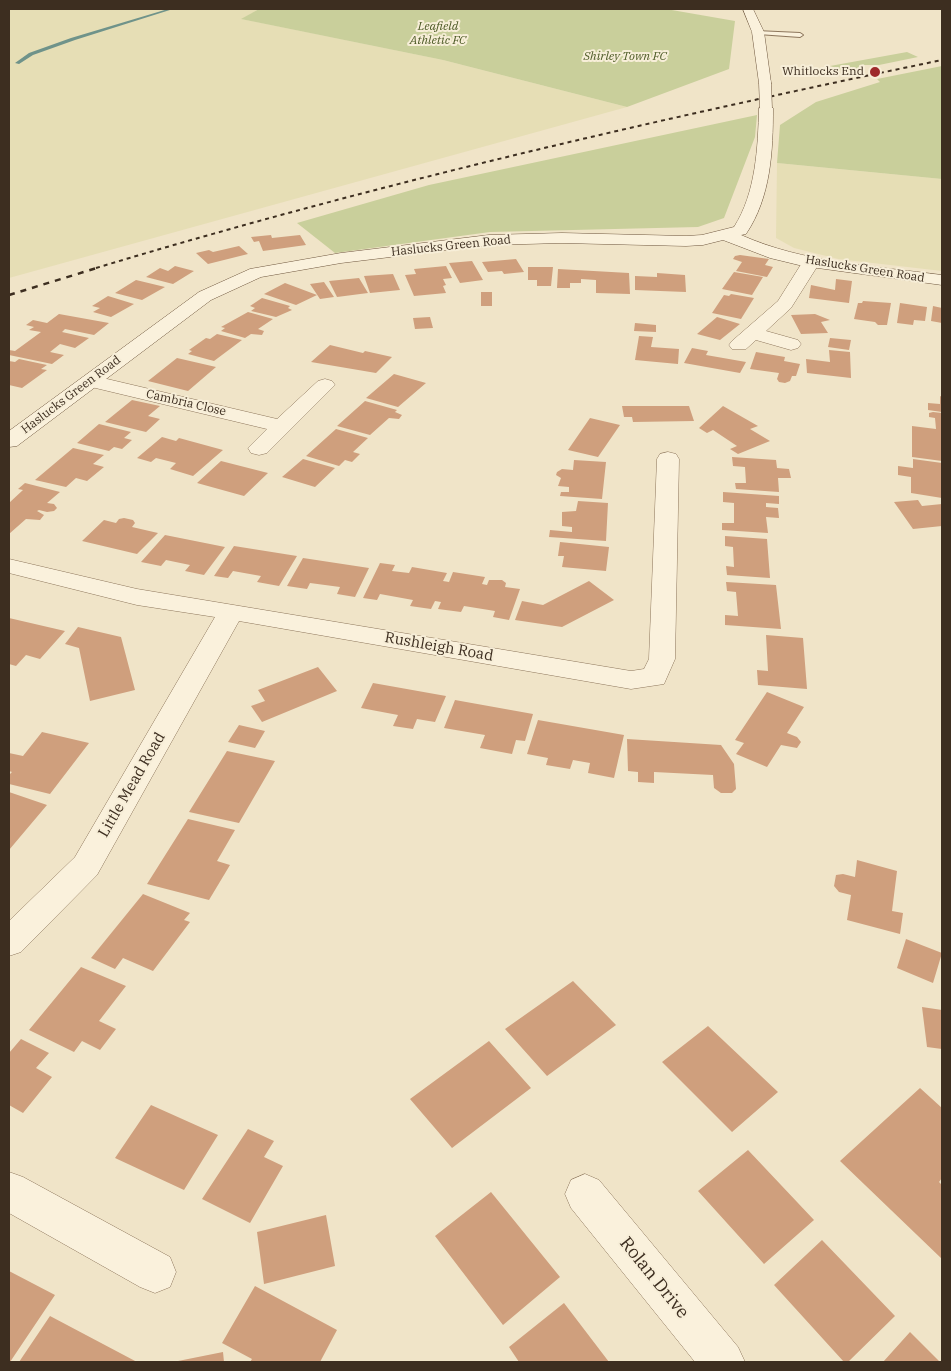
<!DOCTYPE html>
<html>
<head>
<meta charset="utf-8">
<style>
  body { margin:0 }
  #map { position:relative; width:951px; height:1371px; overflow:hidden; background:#f0e4c8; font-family:"IBM Plex Serif",serif }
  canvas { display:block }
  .frame { position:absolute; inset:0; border:10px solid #3d2e20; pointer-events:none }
</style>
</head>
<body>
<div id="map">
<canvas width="951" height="1371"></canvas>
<div class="frame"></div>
</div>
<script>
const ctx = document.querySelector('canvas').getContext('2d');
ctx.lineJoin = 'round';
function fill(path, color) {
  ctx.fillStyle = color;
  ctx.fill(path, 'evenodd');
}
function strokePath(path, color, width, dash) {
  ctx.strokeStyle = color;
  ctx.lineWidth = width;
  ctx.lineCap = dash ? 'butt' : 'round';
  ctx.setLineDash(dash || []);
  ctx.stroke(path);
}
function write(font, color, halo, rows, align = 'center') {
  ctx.font = font + ' "IBM Plex Serif",serif';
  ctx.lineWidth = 4;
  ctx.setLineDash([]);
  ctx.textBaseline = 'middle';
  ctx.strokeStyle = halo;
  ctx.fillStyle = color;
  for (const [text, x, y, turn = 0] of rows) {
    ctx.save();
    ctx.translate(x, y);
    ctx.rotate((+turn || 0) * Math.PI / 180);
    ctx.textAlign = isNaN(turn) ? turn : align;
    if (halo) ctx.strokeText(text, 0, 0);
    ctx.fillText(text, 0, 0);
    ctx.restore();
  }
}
fill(new Path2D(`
  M9,9H259L242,19L443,60L627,107L9,278Z
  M777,163L942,179V271L838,259L794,248L776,238Z`), '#e6deb5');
fill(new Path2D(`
  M259,9H666L735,21L729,69L627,107L443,60L241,19Z
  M907,52L918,57L879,65H859L862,68L846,71L830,66Z
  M942,66V179L777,163L780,125L816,102L880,82L877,79Z
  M757,115L755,137L724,218L698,227L490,232L335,253L297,223L429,185Z`), '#c9cf9b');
fill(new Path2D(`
  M168,9H173L75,40L33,55L19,64L15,63L29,53L71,38Z`), '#6f938a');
fill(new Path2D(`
  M271,235L272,238L300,235L306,245L263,251L259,241L254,242L251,237Z
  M239,246L248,254L208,264L196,253L209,250L213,252Z
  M740,255L769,259L765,265L773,267L767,277L736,271L742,262L733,259L735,256Z
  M516,259L524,272L504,274L502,271L488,272L482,262Z
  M472,261L483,280L460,283L449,263Z
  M175,266L194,271L173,284L146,277L160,268L168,271Z
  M446,266L452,278L443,279L446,285L443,286L446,293L414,296L405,275L416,274L414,269Z
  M528,267H553L551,286H537V280H528Z
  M558,269L629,273L630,294L596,293V280L581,279V283H570V288H557Z
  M734,272L763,277L752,295L722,289Z
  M657,273L685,275L686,292L635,290V276L657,277Z
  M393,274L400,290L370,293L364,276Z
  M359,278L368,293L337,297L329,281Z
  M836,279L852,281L849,303L809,298L811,285L835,290Z
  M136,280L165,287L142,300L115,293Z
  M324,282L334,297L320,299L310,284Z
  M285,283L317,295L296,305L264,294Z
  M481,292H492V306H481Z
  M731,294L754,298L741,319L712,313L724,295L729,296Z
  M108,296L134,304L111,317L93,312L100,308L92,306Z
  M262,298L290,306L288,308L292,310L276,317L251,311L255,308L250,306Z
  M863,301L891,303L887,325H878L875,322L854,319L858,303H862Z
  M900,303L927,307L925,321L914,320L913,325L897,323Z
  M933,306L942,308V323L931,321Z
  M248,312L273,319L258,329L264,331L262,335L251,334L245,338L221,331L225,328L221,327Z
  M59,314L109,323L94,335L65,329L62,332L89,338L75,348L60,344L50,352L64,355L52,364L9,355V350L15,351L41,332L29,330L34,327L26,325L33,320L47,323Z
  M815,314L830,320L821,322L828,333L801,334L791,315Z
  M430,317L433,328L415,329L413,318Z
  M717,317L740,324L720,340L697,334Z
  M635,323L656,325V332L634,331Z
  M217,334L242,340L214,361L188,354L192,351L189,350L206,338L210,339Z
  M639,336L653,337L651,347L679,349L678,364L635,360Z
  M830,338L851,340L849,350L828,347Z
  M330,345L363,353L365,351L392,357L376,373L311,362Z
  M692,348L708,351L706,355L746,362L740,373L684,363Z
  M829,350L850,352L851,378L807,373L806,359L830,362Z
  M756,352L785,357L784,361L800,364L796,376H792L790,381L785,383L779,382L777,379L779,373L750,369Z
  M177,358L216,367L188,391L148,381Z
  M19,359L47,365L41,369L47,370L22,388L9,385V361L15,362Z
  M394,374L426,383L398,407L366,398Z
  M940,396L942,397V412L928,410V403L940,404Z
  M132,400L160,406L148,416L160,419L146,432L105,422Z
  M365,401L397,410L395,412L402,415L399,419L389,418L370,435L337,426Z
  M622,406H689L694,421L633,422L632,417H624Z
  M723,406L758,426L750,429L770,441L738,454L730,449L737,446L713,430L707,433L699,428Z
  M933,412L942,413V461L912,457V426L936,429L935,418L929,417V413Z
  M590,418L620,425L598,457L568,450Z
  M99,424L131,432L124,438L132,440L122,449L114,447L109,451L77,443Z
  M336,429L368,438L353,452L360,454L352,462L345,460L339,466L306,456Z
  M162,437L176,441L179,438L223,450L193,476L170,469L176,463L156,458L151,462L137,458Z
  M73,448L104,455L93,464L104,467L87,481L76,478L66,487L35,480Z
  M732,457L776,460L777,468L789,469L791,478H778L779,492L736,489L735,483H746L745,467L733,466Z
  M303,459L335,468L315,487L282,477Z
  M913,459L942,463V498L911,493V477L898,475V466L913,468Z
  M574,460L606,462L602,499L560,496L561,492H569V487L558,486L561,478L556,475L557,472L562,469L573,470Z
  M221,461L268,473L244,496L197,483Z
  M25,483L60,492L47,503L54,504L57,508L54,511L47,512L39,510L37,511L44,515L40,520L26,519L9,534V503L23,490L18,489Z
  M723,492L779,496V504L766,503V507L778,508L779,518L766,517L768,533L722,530V523H734V503L723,502Z
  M918,500L922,506L942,504V526L913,529L894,502Z
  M578,501L608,503L606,541L549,537L550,530L572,532V527L562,526V512L576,511Z
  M124,518L133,520L135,523L132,527L158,533L137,554L82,541L104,520L116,523L119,519Z
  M165,535L225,547L204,575L185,571L190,565L166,560L161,566L141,562Z
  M725,536L767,539L770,578L727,575L726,566L734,567L733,547L725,546Z
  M560,542L609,547L606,571L562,567L564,556H558Z
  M234,546L297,556L279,586L257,582L261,576L233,571L228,578L214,576Z
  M303,558L369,568L355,597L337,594L340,587L310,583L307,589L287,586Z
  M380,563L395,565L392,571L409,573L412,567L447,573L443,581L449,582L453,572L485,577L482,584L487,585L489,580H502L506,583L505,587L520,589L509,620L493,617L495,611L464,606L461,612L438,609L441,602L435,601L431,609L410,606L413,600L380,594L377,600L363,598Z
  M589,581L614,600L562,627L515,620L522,601L543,605Z
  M726,582L776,585L781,629L725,625V615L738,616L736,592L727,591Z
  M9,618L65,631L40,659L26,655L16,666L9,664Z
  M78,627L121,637L135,690L90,701L79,648L65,644Z
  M766,635L803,638L807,689L758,685L757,670L768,671Z
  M318,667L337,691L262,722L251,706L265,701L258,690Z
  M373,683L446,696L435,722L417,719L413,729L393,726L398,715L361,708Z
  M767,692L804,707L787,733L797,737L801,742L797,748L781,745L767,767L736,754L744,743L735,740Z
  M455,700L533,714L525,741L516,740L512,754L480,748L485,735L444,728Z
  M538,720L624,735L614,778L588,773L590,763L573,760L570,769L546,765L548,758L527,754Z
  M239,725L265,731L255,748L228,742Z
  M42,732L89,743L50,794L9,784V775L12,772L9,771V753L23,756Z
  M627,739L721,745L734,764L736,789L732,793H721L714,788L713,775L654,772V783L638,782V772L628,771Z
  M227,751L275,761L239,823L189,812Z
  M9,792L47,805L9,850Z
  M188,819L235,830L217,861L230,865L209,900L147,884Z
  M857,860L897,871L892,911L903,913L900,934L847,920L851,895L839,892L834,886L836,875L843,874L855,877Z
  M143,894L190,913L184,920L190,922L153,971L123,958L115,969L91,958Z
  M906,939L942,953L933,983L897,968Z
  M81,967L126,986L99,1021L116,1029L100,1050L82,1041L74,1052L29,1030Z
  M573,981L616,1025L547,1076L505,1029Z
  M922,1007L942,1010V1049L927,1047Z
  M708,1026L778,1092L732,1132L662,1062Z
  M21,1039L49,1053L36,1068L52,1077L23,1113L9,1105V1053Z
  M489,1041L531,1088L452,1148L410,1099Z
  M920,1088L942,1108V1178L939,1182L942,1185V1259L840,1161Z
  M151,1105L218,1135L184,1190L115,1158Z
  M248,1129L274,1141L264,1157L283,1166L250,1223L202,1199Z
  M748,1150L814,1220L764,1264L698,1191Z
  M491,1192L560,1277L503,1325L435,1236Z
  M326,1215L335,1266L264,1284L257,1232Z
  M822,1240L895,1316L848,1362H844L774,1285Z
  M9,1271L55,1295L10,1362H9Z
  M255,1286L337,1330L320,1362H250L252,1359L222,1343Z
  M564,1303L609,1362H519L509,1347Z
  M50,1316L137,1362H19Z
  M910,1332L940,1362H883Z
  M223,1352L224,1362H178V1361Z`), '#cf9f7d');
const lane = new Path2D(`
  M756,31L800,33L803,35L800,37L758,34Z`);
const street = new Path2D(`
  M811,257L817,258L820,262L791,308L766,331L798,340L801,344L798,348L791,350L756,340L746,349H732L729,345L732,341L778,301L805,258Z
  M90,375L277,419L318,381L325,379L332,381L335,385L267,453L259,455L251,453L248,448L267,429L83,385L80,381L83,377Z
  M668,452L676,454L679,459L675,659L664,684L631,689L239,621L97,875L21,952L9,956V921L75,857L215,617L137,605L9,573V559L137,589L631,671L644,669L649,659L657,459L660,454Z
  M9,1172L23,1177L170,1257L176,1272L170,1287L155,1293L140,1287L9,1213Z
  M585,1174L599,1180L738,1347L745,1362H695L571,1208L565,1194L571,1180Z`);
const secondary = new Path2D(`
  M743,9H753L764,32L771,83L770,86H760L759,83L752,32Z
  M766,104L773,108C773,151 771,197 746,234L741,235C804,263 874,266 942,275V285L803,266L770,258L723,240L703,245L686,246L562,243L489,245L341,263L261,277L211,300L17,446L9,447V431L199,292L250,269L341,253L489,235L562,233L686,236L702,235L734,227C756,193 758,147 759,108Z`);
strokePath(lane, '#8d765c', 2);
strokePath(street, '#8d765c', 1);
strokePath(secondary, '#6f573f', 1);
fill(lane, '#faf1dc');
fill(street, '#faf1dc');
fill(secondary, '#faf1dc');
strokePath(new Path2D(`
  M96,268C374,184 658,119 942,60`), '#3d2e20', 2, [4, 4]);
strokePath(new Path2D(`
  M9,295L100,267`), '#3d2e20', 2.5, [6, 6]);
const secondaryBridge = new Path2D(`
  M765,83L766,108`);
strokePath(secondaryBridge, '#6f573f', 13, []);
strokePath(secondaryBridge, '#faf1dc', 12);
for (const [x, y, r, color] of [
  [875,72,6,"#9e2a2b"]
]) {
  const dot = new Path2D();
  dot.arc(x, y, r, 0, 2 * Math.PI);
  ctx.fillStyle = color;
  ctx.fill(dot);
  strokePath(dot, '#f7eed8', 2);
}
write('italic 12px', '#4d5a26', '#f7eed8', [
  ["Leafield",438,27],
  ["Athletic FC",438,41],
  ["Shirley Town FC",625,57]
]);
write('12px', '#3d2e20', '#f7eed8', [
  ["Whitlocks End",864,72]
], 'right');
write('12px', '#3d2e20', '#f7eed8', [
  ["Haslucks Green Road",451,246,-6],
  ["Haslucks Green Road",865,269,9],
  ["Haslucks Green Road",71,395,-37],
  ["Cambria Close",186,403,13]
]);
write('15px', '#3d2e20', '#f7eed8', [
  ["Rushleigh Road",439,647,10],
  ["Little Mead Road",132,785,-60]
]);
write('18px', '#3d2e20', '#f7eed8', [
  ["Rolan Drive",654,1278,51]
]);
</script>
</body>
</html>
